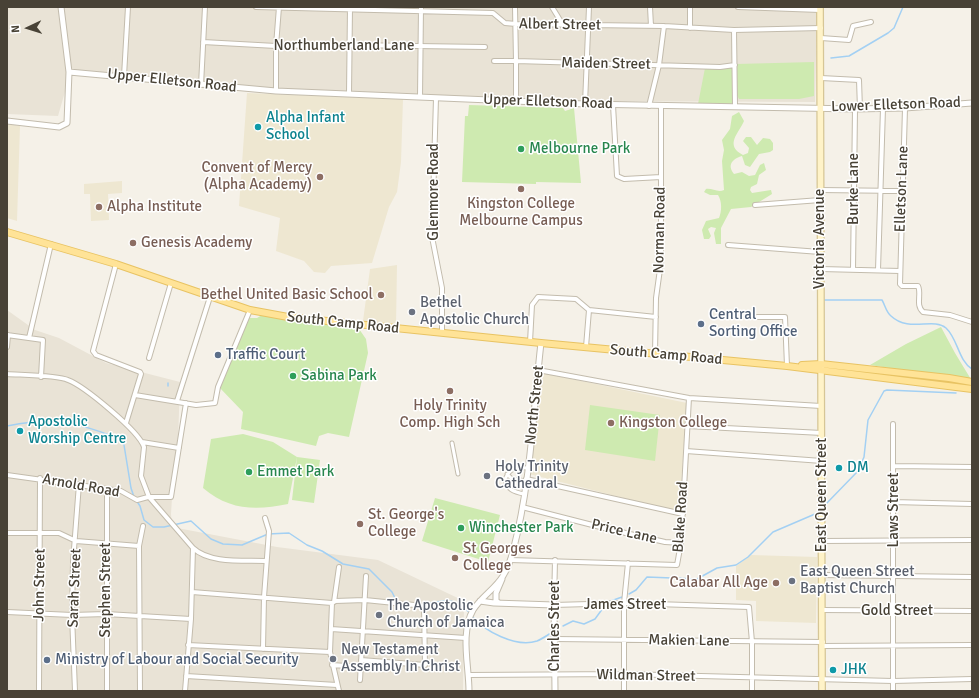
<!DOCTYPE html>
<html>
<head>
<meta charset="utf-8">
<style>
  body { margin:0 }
  #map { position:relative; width:979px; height:698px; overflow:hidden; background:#f5f1e8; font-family:Signika,sans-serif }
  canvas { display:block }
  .frame { position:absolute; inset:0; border:8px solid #484236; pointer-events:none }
  .north { position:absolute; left:8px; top:8px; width:40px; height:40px; -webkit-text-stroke:3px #fff; paint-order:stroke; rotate:266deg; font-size:11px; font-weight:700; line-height:16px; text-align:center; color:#484236 }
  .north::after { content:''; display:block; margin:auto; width:14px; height:18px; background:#484236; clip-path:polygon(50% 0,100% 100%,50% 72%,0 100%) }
</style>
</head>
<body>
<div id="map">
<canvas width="979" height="698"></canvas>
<div class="frame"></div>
<div class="north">N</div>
</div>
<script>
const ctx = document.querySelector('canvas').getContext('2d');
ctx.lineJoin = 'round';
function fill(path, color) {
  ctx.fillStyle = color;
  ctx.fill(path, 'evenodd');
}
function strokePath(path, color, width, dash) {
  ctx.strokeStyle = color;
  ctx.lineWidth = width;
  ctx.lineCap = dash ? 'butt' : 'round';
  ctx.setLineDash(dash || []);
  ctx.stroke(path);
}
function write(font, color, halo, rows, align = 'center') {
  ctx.font = font + ' Signika,sans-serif';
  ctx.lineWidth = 3;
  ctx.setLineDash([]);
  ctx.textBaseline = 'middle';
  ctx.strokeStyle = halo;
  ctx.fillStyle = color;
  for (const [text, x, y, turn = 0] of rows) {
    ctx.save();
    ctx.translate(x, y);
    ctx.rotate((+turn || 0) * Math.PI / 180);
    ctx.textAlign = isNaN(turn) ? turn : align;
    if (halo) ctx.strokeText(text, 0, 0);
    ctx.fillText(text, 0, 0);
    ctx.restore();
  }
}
fill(new Path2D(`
  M7,7H817L815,102L596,101L442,96L255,88L71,71L58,116L7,114Z
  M7,310L35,330L59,338L106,363L180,382L178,441L174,465L171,514L172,527L277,547L378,560L464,601L463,691H7Z`), '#e9e3d6');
fill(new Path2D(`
  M247,93L403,99L401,162L397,192L389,207L372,263L331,266L325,273L314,272L304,261L276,251L280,218L239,206Z
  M7,124L20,126L17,221L7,218Z
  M122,181V193L108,194L109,220L91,221L90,194H84V184Z
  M397,265L396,326L363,321L370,269Z
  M543,373L687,403L679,512L529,474Z
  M751,555L817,557L816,623L756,621V601L736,600V566Z`), '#eee7d1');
fill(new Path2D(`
  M814,62V96L799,99H739L737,95L736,64Z
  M731,66L733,68V104H698L705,68Z
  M469,105L563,108L565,111L574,108L581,183L536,182V184L462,182L465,116H468Z
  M739,112L744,121C739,133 724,145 743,155L748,153L749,148L743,141L746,137H751L757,145L763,138L770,139L773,143V150L770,152L759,154L750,167L745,165L742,156C732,159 727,165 734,174L742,172L749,176L755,175L760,165L764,163L766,170L759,175L757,184L751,187L750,190L752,193L771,190L772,194L751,207L731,209L721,228V244H716L714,233L716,228L711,227L708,229L711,236L709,239H704L702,230L706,221L719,218C722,211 722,201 718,195H710L704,192L706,189C712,188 718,193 724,190L722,161L724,150L722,140L730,129L732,116Z
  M262,315L357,326L366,339L368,353L349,437L328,433L319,436L316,446L241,429L243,412L219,387L247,318H257Z
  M941,327L955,353L972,381L870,365L906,344Z
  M590,405L660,415L655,461L585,450Z
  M243,434L273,442L297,457L288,504C255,511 229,510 203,488L211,439Z
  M297,457L320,460L314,503L292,500Z
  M435,498L500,515L488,562L422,541Z`), '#ceeab0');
strokePath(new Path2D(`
  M831,58L849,56L888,33L894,28L903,7
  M822,300H882C885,305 886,312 891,316C909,333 933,317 946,328C958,339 958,360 972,369
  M168,386V383
  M7,426C22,423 38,421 53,421C65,420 120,435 124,445L131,488L134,497
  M136,500L140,506L144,520L153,527H164L191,521L211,539L223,544L242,545L268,534L289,533L307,545L322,551L343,564L369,569L392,592L396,600L399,602
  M825,505L858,471L864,457L868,420L884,391L887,390L956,393
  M629,594L636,590L647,577L697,579L717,568L736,565L748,557L773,532L815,514L819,511
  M608,602L622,597
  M423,604C444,602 453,595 470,613
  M472,616C484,631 516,648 537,641C542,639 546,636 551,633
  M563,626L573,621L584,624L595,619L603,608`), '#a3d0f3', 1.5);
const pedestrian = new Path2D(`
  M452,443L458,474
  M507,474L512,479L526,481
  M524,494C514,492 507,490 505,479C510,468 516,467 528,468`);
const minor = new Path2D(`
  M256,7L493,13L505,23L516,24L664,26L734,30L821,28
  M552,7L563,25
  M650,7L651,26
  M690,7V28
  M738,7L820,10
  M734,30L735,106
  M821,38L849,40L853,26L871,22
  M203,42L276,46L348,45L485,47
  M494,61H516L515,7
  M124,76L128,7
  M821,78L859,80L860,109
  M201,85L205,7
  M276,91V46L279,7
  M349,94L350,7
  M420,97L421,7
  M436,98L432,237L442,288V333
  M516,101V61L720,67L735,65
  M585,104L589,7
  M613,105L617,176L624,179L661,177
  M649,106L659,65L664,26
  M905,108L900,284L902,286H918C922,294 915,305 923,312L950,315L972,322
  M820,190L902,191
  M755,205L820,200
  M728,245L820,252
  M116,264L93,351L96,355L140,372L141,374L126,423
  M821,269L900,271
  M853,270L855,109
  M878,270L883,108
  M757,317H785L787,366
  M7,335L43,340L41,377
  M29,338L51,244
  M530,342L532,305L538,297L576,299L589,310
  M7,347L8,335
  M586,347L589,310L656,317
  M655,354L656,298L661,262V106
  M149,358L171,283
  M538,370L689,398L821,406
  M7,374C21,375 57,375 68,380C84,386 139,431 144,447L141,476L149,497L193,548L191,619L185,691
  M135,395L196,405L215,403L218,387L250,310
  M177,401L210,297
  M687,426L822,433
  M142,442L179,448
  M686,451L822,461
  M894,466L972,467
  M7,475L121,491L137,500L148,497H171L186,403
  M526,479L683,514
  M893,502L972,504
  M522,507L608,529L665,542L681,543
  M7,533H59L76,541L139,546
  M823,541L972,540
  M193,548C210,564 244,560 266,561
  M510,560L677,565L681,543L689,398
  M555,560L554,605L624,603L749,607L752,642V691
  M822,575L972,577
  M192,592L332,603
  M335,601L365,600L424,606L425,665L361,660
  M334,602L339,567
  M332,603L330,652L339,691
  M822,610L972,611
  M7,612L72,615L106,614L191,619
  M331,629L466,638
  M555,639L823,642
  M188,645L330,652
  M823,646L972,645
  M263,649L264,597L269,531L265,518
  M332,665L361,667
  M469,675L624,674L893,681L972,679
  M186,676L337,685
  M360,680L366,576
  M39,691L40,478
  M75,691L72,615L73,562L79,484
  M107,691V490
  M140,691L139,546L143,526
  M624,691V603L628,563
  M893,691V424`);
const tertiary = new Path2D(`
  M69,72L276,91L585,104L855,109L905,108L972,103
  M7,121L59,127L67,123L69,72L61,7
  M480,601L494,603L554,605L555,691
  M499,603L496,601V593L502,579
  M469,691C469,666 460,633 473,610C481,597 495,589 503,576C508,568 511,559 513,551C531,483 533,412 541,343`);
const secondary = new Path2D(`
  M820,7L822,691`);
const primary = new Path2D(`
  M7,232L116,264L250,310L288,317L541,343L787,366L972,389
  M802,365L821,364L949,378L972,382`);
strokePath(pedestrian, '#c3bcad', 5);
strokePath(minor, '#c3bcad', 6);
strokePath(tertiary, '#c3bcad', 7);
strokePath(secondary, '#d6c696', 8);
strokePath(primary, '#e8c363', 8);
strokePath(pedestrian, '#fff', 3);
strokePath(minor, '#fff', 4);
strokePath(tertiary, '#fff', 5);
strokePath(secondary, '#fff3c8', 5.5);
strokePath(primary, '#ffe397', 6);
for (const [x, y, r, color] of [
  [258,127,4,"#0f9aa8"],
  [521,149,4,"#2e9e5b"],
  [320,177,4,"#8d6e63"],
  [521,189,4,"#8d6e63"],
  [99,207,4,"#8d6e63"],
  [133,243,4,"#8d6e63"],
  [381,295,4,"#8d6e63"],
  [412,312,4,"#6b7280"],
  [701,324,4,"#5c6f8a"],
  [218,355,4,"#5c6f8a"],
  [293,376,4,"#2e9e5b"],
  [450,391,4,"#8d6e63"],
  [611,423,4,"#8d6e63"],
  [20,431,4,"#0f9aa8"],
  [839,468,4,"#0f9aa8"],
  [249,472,4,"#2e9e5b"],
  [487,476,4,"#6b7280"],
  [360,524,4,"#8d6e63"],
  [461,528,4,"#2e9e5b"],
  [455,558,4,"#8d6e63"],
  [792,581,4,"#6b7280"],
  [776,583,4,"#8d6e63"],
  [379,615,4,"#6b7280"],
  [333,659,4,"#6b7280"],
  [47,660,4,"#5c6f8a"],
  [833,670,4,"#0f9aa8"]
]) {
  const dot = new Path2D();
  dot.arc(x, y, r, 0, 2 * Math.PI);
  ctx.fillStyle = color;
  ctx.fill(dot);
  strokePath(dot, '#fff', 1.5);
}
write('15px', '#484236', '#fff', [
  ["Albert Street",560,25,1],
  ["Northumberland Lane",344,46],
  ["Maiden Street",606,64,1],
  ["Upper Elletson Road",172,81,6],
  ["Upper Elletson Road",548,102,2],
  ["Lower Elletson Road",896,105,-2],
  ["Burke Lane",854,189,-90],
  ["Elletson Lane",902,189,-88],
  ["Glenmore Road",434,192,-90],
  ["Norman Road",660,230,-89],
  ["Victoria Avenue",820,239,-90],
  ["South Camp Road",343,323,6],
  ["South Camp Road",666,355,5],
  ["North Street",535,405,-84],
  ["Arnold Road",81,486,10],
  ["East Queen Street",822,495,-90],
  ["Laws Street",894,510,-90],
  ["Blake Road",681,517,-86],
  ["Price Lane",624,532,13],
  ["John Street",40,585,-89],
  ["Sarah Street",75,588,-88],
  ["Stephen Street",106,590,-90],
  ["James Street",625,605],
  ["Gold Street",897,611],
  ["Charles Street",555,626,-90],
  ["Makien Lane",689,641,1],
  ["Wildman Street",646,676,1]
]);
write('15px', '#0d838f', '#fff', [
  ["Alpha Infant",266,118],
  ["School",266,135],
  ["Apostolic",28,422],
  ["Worship Centre",28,439],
  ["DM",847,468],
  ["JHK",841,670]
], 'left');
write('15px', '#27864d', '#fff', [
  ["Melbourne Park",529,149],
  ["Sabina Park",301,376],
  ["Emmet Park",257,472],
  ["Winchester Park",469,528]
], 'left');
write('15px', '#785e54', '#fff', [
  ["Convent of Mercy",312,168,"right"],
  ["(Alpha Academy)",312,185,"right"],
  ["Kingston College",521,204,"center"],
  ["Melbourne Campus",521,221,"center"],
  ["Alpha Institute",107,207],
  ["Genesis Academy",141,243],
  ["Bethel United Basic School",373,295,"right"],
  ["Holy Trinity",450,406,"center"],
  ["Comp. High Sch",450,423,"center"],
  ["Kingston College",619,423],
  ["St. George's",368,515],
  ["College",368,532],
  ["St Georges",463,549],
  ["College",463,566],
  ["Calabar All Age",768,583,"right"]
], 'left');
write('15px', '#5b616d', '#fff', [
  ["Bethel",420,303],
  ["Apostolic Church",420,320],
  ["Holy Trinity",495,467],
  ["Cathedral",495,484],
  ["East Queen Street",800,572],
  ["Baptist Church",800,589],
  ["The Apostolic",387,606],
  ["Church of Jamaica",387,623],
  ["New Testament",341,650],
  ["Assembly In Christ",341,667]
], 'left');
write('15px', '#4e5e75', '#fff', [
  ["Central",709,315],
  ["Sorting Office",709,332],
  ["Traffic Court",226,355],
  ["Ministry of Labour and Social Security",55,660]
], 'left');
</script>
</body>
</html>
